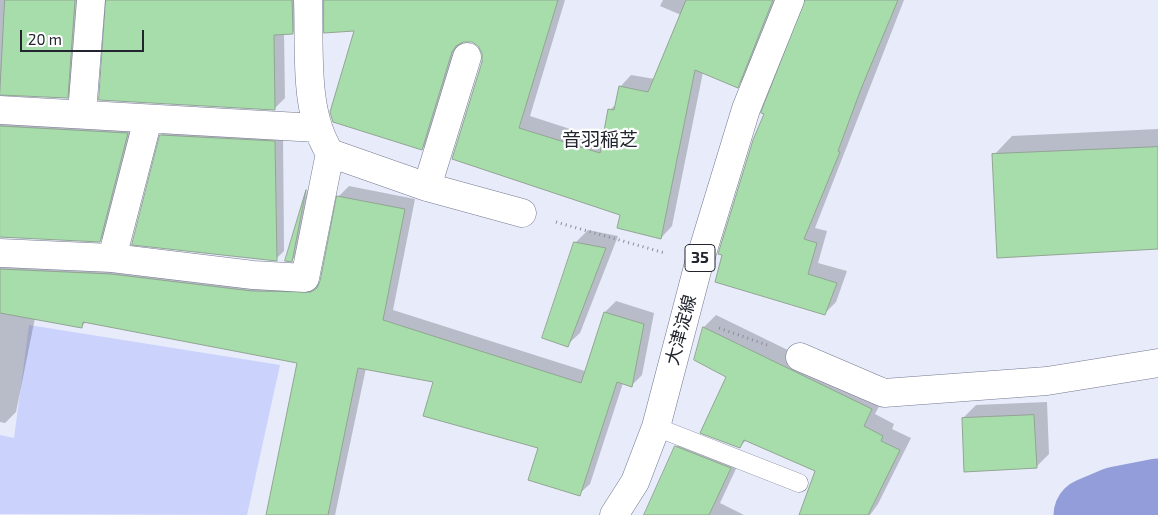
<!DOCTYPE html>
<html>
<head>
<meta charset="utf-8">
<style>
  body { margin:0 }
  #map { position:relative; width:1158px; height:515px; overflow:hidden; background:#e7ebfa; font-family:"Exo 2",sans-serif }
  canvas { display:block }
  .scale { position:absolute; left:20px; top:30px; width:124px; height:22px; box-sizing:border-box; border:2px solid #23252e; border-top:0; padding-left:6px; font-size:15px; line-height:18px; white-space:nowrap; color:#23252e; -webkit-text-stroke:4px #fff; paint-order:stroke }
</style>
</head>
<body>
<div id="map">
<canvas width="1158" height="515"></canvas>
<div class="scale">20 m</div>
</div>
<script>
const ctx = document.querySelector('canvas').getContext('2d');
ctx.lineJoin = 'round';
function fill(path, color) {
  ctx.fillStyle = color;
  ctx.fill(path, 'evenodd');
}
function strokePath(path, color, width, dash) {
  ctx.strokeStyle = color;
  ctx.lineWidth = width;
  ctx.lineCap = dash ? 'butt' : 'round';
  ctx.setLineDash(dash || []);
  ctx.stroke(path);
}
function write(font, color, halo, rows, align = 'center') {
  ctx.font = font + ' "Exo 2","Noto Sans JP",sans-serif';
  ctx.lineWidth = 4.5;
  ctx.setLineDash([]);
  ctx.textBaseline = 'middle';
  ctx.strokeStyle = halo;
  ctx.fillStyle = color;
  for (const [text, x, y, turn = 0] of rows) {
    ctx.save();
    ctx.translate(x, y);
    ctx.rotate((+turn || 0) * Math.PI / 180);
    ctx.textAlign = isNaN(turn) ? turn : align;
    if (halo) ctx.strokeText(text, 0, 0);
    ctx.fillText(text, 0, 0);
    ctx.restore();
  }
}
fill(new Path2D(`
  M29,325L280,365L247,515L0,514V435L14,438Z`), '#cbd3fd');
fill(new Path2D(`
  M0,0H85L78,86L67,97L0,93Z
  M108,0H303V22L292,33H284L285,98L274,109Z
  M325,0H565L530,116L604,140L610,110L617,103L620,87L631,75L655,79L681,15L660,6L663,0H780L749,75L737,86L703,72L672,226L661,238L622,214L453,158L483,62V53L479,45L472,41H463L433,137L422,149L356,30Z
  M809,0H904L815,228L827,231L818,263L847,271L836,302L824,314L716,281Z
  M0,110L138,123L110,230L100,241L0,236Z
  M169,127L283,134L284,251L276,259L161,135Z
  M1158,129V248L994,155L1012,136Z
  M312,186L299,253L292,260H287L307,191Z
  M349,186L415,199L393,310L585,371L605,312L616,301L654,313L642,375L631,386L623,383L590,484L579,494L540,447L434,381L366,368L335,515H267L299,362L87,321L81,327L35,318L16,412L5,423L0,422V253L263,280L321,282L338,197Z
  M588,230L618,236L580,333L567,345L575,243Z
  M716,315L884,397L875,414L894,424L892,429L911,438L878,504L870,515H800L817,471L746,440L740,447L727,377L695,359L704,327Z
  M1047,402L1049,454L1036,467L963,418L976,405Z
  M688,436L742,456L720,503L744,515H645L676,447Z`), '#0003');
strokePath(new Path2D(`
  M1091,515L1117,504L1158,496`), '#929dd9', 75);
const building = new Path2D(`
  M5,0H75L68,98L0,95Z
  M106,0H292L293,34L274,35L275,110L99,100Z
  M324,0H558L519,128L600,153L608,109L614,110L619,86L648,92L686,0H773L738,88L695,70L661,239L617,228L620,215L452,159L482,62V53L478,46L472,42H463L456,46L452,52L422,150L333,122L330,112L354,31L324,33Z
  M805,0H898L861,89L838,151L840,152L804,239L817,243L808,274L837,283L825,315L715,282L722,255L718,254L753,140L764,114L761,113Z
  M0,126L128,133L100,242L0,237Z
  M160,135L275,141L277,261L132,245Z
  M1158,147V249L997,258L992,154Z
  M306,190L292,262L285,261Z
  M337,196L405,209L383,320L581,383L604,312L644,324L632,387L617,382L580,496L528,480L538,448L423,416L433,382L358,368L328,515H266L297,363L83,322L82,328L0,313V269L111,274L252,291L311,292L317,288L320,281Z
  M574,242L606,248L568,347L542,338Z
  M703,327L872,409L864,426L883,436L881,441L900,450L868,515H799L815,471L744,440L740,448L700,433L726,377L694,360Z
  M1034,415L1037,468L964,472L962,418Z
  M675,446L731,468L709,515H644Z`);
fill(building, '#a7ddaa');
strokePath(building, '#91a592', 1);
const service = new Path2D(`
  M656,427L799,483`);
const minor = new Path2D(`
  M308,0C310,48 303,111 330,153L427,187L522,213
  M0,110L317,128
  M82,113L91,0
  M427,187L467,57
  M0,253L112,258L253,275L305,278L330,153
  M112,258L148,119
  M800,357L884,393L1047,381L1158,363`);
const primary = new Path2D(`
  M614,515L635,482L656,427L699,263L746,109L790,0`);
strokePath(service, '#747990', 19);
strokePath(minor, '#747990', 29);
strokePath(primary, '#747990', 29);
strokePath(new Path2D(`
  M556,222L665,253
  M719,328L767,345`), '#888b98', 3, [1, 4]);
strokePath(service, '#fff', 18);
strokePath(minor, '#fff', 28);
strokePath(primary, '#fff', 28);
for (const [x, y, w] of [
  [700,258,30]
]) {
  const box = new Path2D();
  box.roundRect(x - w / 2, y - 13.5, w, 27, 4);
  ctx.fillStyle = '#fff';
  ctx.fill(box);
  strokePath(box, '#23252e', 1);
}
write('bold 16px', '#23252e', null, [
  ["35",700,258]
]);
write('18px', '#23252e', '#fff', [
  ["大津淀線",681,330,-75]
]);
write('19px', '#23252e', '#fff', [
  ["音羽稲芝",600,140]
]);
</script>
</body>
</html>
